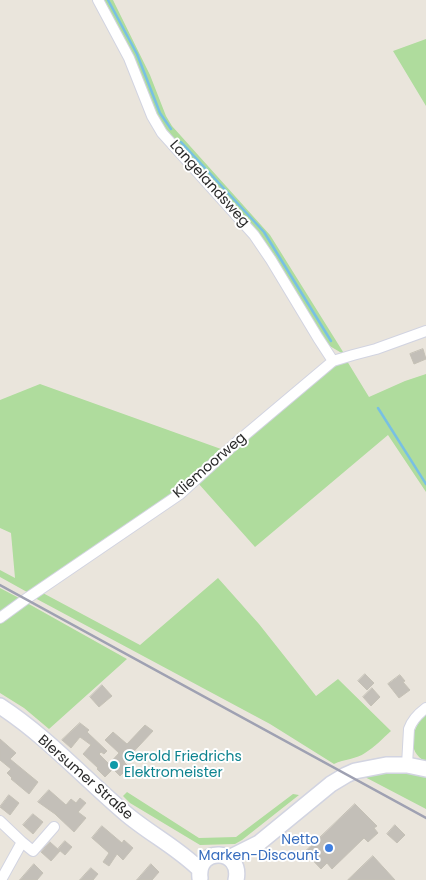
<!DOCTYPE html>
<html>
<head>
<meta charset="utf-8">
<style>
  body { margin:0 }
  canvas { display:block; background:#eae5dc }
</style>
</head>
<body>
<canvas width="426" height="880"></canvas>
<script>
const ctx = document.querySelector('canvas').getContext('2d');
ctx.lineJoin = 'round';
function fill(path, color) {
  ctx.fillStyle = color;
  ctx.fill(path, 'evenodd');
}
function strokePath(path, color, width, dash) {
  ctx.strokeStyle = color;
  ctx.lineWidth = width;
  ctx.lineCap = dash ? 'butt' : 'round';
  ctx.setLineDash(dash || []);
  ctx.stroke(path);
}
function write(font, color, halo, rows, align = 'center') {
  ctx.font = font + ' Poppins,sans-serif';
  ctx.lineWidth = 4;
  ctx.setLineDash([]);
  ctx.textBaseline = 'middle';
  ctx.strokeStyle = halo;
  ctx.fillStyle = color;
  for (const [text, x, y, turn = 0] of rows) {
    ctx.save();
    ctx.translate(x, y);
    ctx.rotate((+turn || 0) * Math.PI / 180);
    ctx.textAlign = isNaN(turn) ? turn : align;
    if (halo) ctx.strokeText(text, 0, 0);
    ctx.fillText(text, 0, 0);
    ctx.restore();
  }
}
fill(new Path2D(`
  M103,0H113L150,75L166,116L172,126L270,235L345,355L328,345L275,256L260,235L166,129L156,114Z
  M426,39V106L393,51Z
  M347,361L369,397L405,381L426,374V492L388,435L255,547L198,483L240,445L334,367Z
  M40,384L221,449L174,492L27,592L0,577V570L15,578L11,533L0,528V400Z
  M218,578L259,624L316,696L338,679L391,731C383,738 375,747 365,753C357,759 344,759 334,764L270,724L33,597L41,592L140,645Z
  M0,588L19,598L0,613Z
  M27,603L127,659L49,729L24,708L0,693V624Z
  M426,714V762C405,751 412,727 426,714Z
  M399,771L426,776V809L363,776Z
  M127,792L199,838L236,837L293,794L299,795L242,840L235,844L200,845L130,803L123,796Z`), '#afdc9d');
strokePath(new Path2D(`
  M108,0L137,54L160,113L171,129
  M181,142L264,232L331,341
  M378,408L426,484`), '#78c0e3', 2.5);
const building = new Path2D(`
  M423,349L426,359L414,364L410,354Z
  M365,674L374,683L367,690L358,681Z
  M400,675L405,681L403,682L410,690L399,698L388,684Z
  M102,685L112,696L99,707L90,697Z
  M372,688L380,697L371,706L363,697Z
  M80,723L89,730L87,732L107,751L104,754L101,752L99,754L109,764L119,753L105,740L113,732L127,744L145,725L153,731L124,762L129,767L120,776L113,769L105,777L97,769L98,768L83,754L91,745L80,737L71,748L62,740Z
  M0,739L16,753L10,759L38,782L29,794L11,779L12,778L7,773L11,769L0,760Z
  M49,790L66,805L71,799L76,803L80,798L86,803L78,812L86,818L74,832L55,814L38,802Z
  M9,795L19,803L10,815L0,807Z
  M355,804L377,826L374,828L378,833L368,842L364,838L332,869L327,863L321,869L305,852Z
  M33,814L43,822L33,834L23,825Z
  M395,825L405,835L397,843L387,834Z
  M102,826L122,843L124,840L133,848L123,860L117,854L109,866L103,862L109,853L92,838Z
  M65,841L72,847L65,855L58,849Z
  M50,842L60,851L51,861L41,852Z
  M373,856L395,880H348Z
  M34,864L43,873L37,880H20Z
  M151,864L159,872L152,880H137Z
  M91,868L98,874L93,880H80Z`);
fill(building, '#c3bfb8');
strokePath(building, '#c5c1b6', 1);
const minor = new Path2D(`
  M98,0L129,58L152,116L162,133L254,235L271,260L318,338L333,361
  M0,618L26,599L180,494L238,441L333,361L353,355L376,349L426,331
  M407,765L409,729C412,720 418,714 426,708
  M0,821L22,842L1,880
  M22,842L33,851L54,827`);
const secondary = new Path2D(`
  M0,706C46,736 83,777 124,812C148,833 177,847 200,870
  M229,858L259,843L331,784L346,775L355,771L386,765H407L426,769
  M200,878C196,846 243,848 236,880`);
strokePath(minor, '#d2d4e1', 12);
strokePath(secondary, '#d2d4e1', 18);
strokePath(minor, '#fff', 10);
strokePath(secondary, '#fff', 15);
strokePath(new Path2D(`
  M0,585L426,818`), '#9fa1b2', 2.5);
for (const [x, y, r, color] of [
  [114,765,5,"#0f9aa8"],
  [329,848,5,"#3f7fe0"]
]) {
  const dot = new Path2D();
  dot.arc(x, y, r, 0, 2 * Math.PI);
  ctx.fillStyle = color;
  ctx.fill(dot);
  strokePath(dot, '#fff', 2);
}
write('14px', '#292929', '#fff', [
  ["Langelandsweg",209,184,48],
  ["Kliemoorweg",210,466,-41],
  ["Blersumer Straße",85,778,41]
]);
write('14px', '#0d838f', '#fff', [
  ["Gerold Friedrichs",124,757],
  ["Elektromeister",124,773]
], 'left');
write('14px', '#366cbe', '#fff', [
  ["Netto",319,840],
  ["Marken-Discount",319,856]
], 'right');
</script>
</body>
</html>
